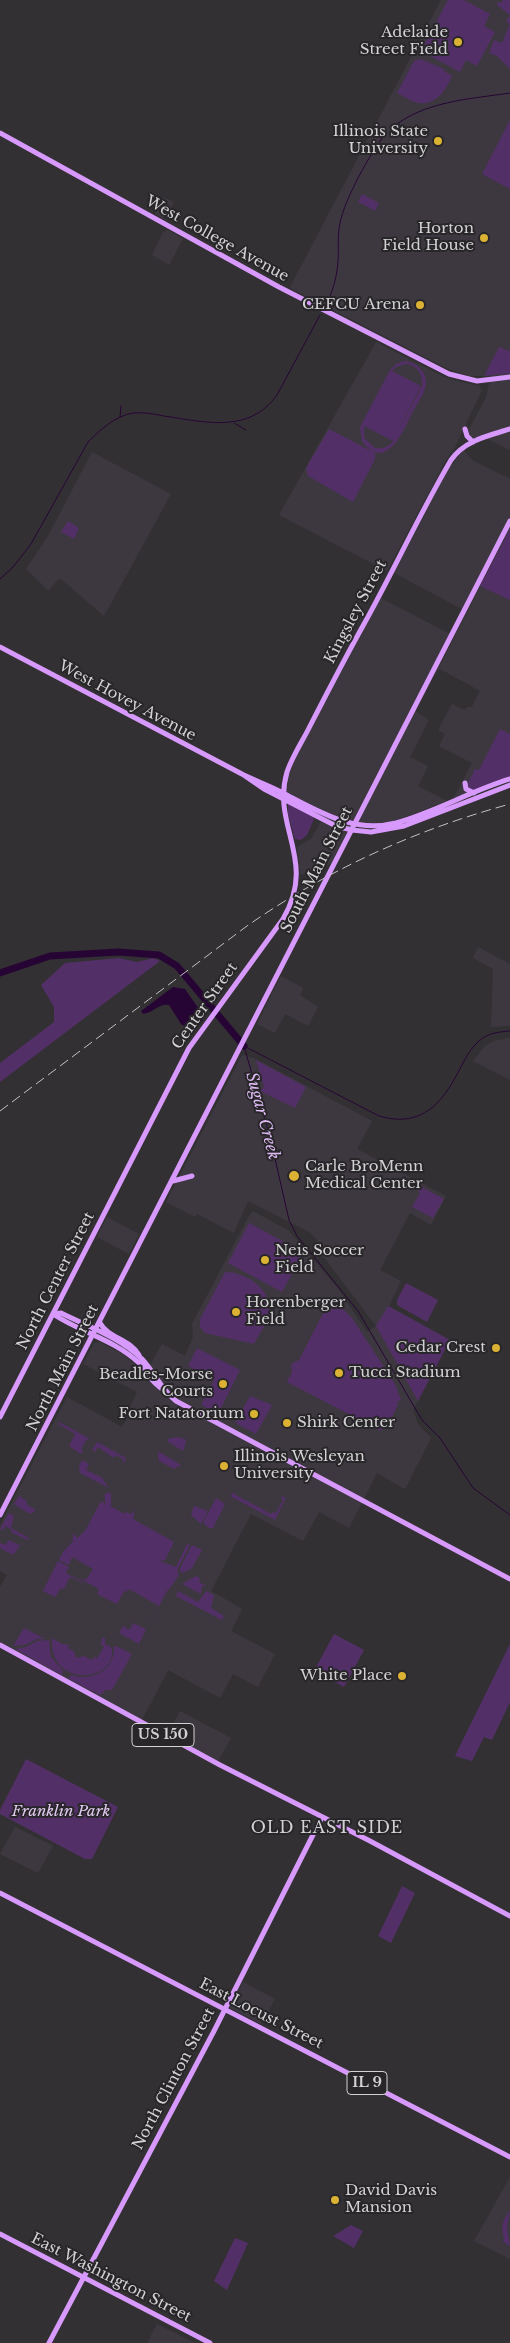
<!DOCTYPE html>
<html>
<head>
<meta charset="utf-8">
<style>
  body { margin:0 }
  canvas { display:block; background:#323033 }
</style>
</head>
<body>
<canvas width="510" height="2343"></canvas>
<script>
const ctx = document.querySelector('canvas').getContext('2d');
ctx.lineJoin = 'round';
function fill(path, color) {
  ctx.fillStyle = color;
  ctx.fill(path, 'evenodd');
}
function strokePath(path, color, width, dash) {
  ctx.strokeStyle = color;
  ctx.lineWidth = width;
  ctx.lineCap = dash ? 'butt' : 'round';
  ctx.setLineDash(dash || []);
  ctx.stroke(path);
}
function write(font, color, halo, rows, align = 'center') {
  ctx.font = font + ' "Libre Baskerville",serif';
  ctx.lineWidth = 4;
  ctx.setLineDash([]);
  ctx.textBaseline = 'middle';
  ctx.strokeStyle = halo;
  ctx.fillStyle = color;
  for (const [text, x, y, turn = 0] of rows) {
    ctx.save();
    ctx.translate(x, y);
    ctx.rotate((+turn || 0) * Math.PI / 180);
    ctx.textAlign = isNaN(turn) ? turn : align;
    if (halo) ctx.strokeText(text, 0, 0);
    ctx.fillText(text, 0, 0);
    ctx.restore();
  }
}
fill(new Path2D(`
  M441,0H510V450L482,436L472,438L469,435L468,431L486,397L491,376H470L446,368L292,289L290,287Z
  M163,197L174,202L166,216L163,218L155,214Z
  M168,230L183,239L169,265L152,255L163,232Z
  M376,342L446,378L479,386L482,390L454,449L446,460L387,571L279,515Z
  M464,450L472,460L510,479V777L453,799L472,763L439,746L445,734L438,730L452,704L465,710L467,707H472L480,691L440,669L437,671L505,538L500,535L462,609L394,573L449,468Z
  M92,452L171,494L104,616L60,578L48,590L26,569L48,536Z
  M381,598L450,634L412,709L429,720L410,757L428,766L418,786L447,801L392,822L375,825L353,823L331,864L301,875L297,847L311,839L326,813L287,792L289,775L295,759Z
  M478,947L510,964V1026L491,1027L493,969L473,958Z
  M281,976L303,988L300,995L318,1007L308,1026L285,1014L275,1033L257,1024Z
  M510,1038V1080L473,1061L485,1046L494,1041Z
  M242,1055L254,1058L372,1121L357,1149L446,1196L431,1225L410,1213L380,1270L401,1281L389,1306L450,1340L413,1410L418,1424L431,1438L405,1489L377,1473L349,1528L319,1512L303,1541L251,1514L211,1591L242,1609L231,1631L275,1654L258,1687L233,1674L220,1698L168,1670L141,1722L0,1642V1587L7,1575L0,1571V1525L67,1397L122,1427L133,1409L130,1407L137,1392L83,1364L94,1343L100,1342L124,1355L145,1374L162,1344L185,1356L193,1337L192,1324L249,1216L253,1211L289,1231L336,1286L367,1332L376,1326L320,1252L317,1239L309,1232L248,1201L234,1233L197,1214L195,1217L166,1202Z
  M107,1217L139,1234L129,1254L97,1237Z
  M180,1711L231,1738L218,1761L168,1734Z
  M15,1827L53,1846L38,1873L0,1854Z
  M243,1982L275,1999L261,2024L230,2008Z
  M510,2177V2259L474,2241Z
  M157,2324L195,2343H147Z`), '#3d3840');
fill(new Path2D(`
  M448,0H464L490,14L484,26L495,32L477,66L466,60L460,72L421,51Z
  M503,0H510V69L497,56L489,53L494,40L502,43L510,24L506,22L510,15L497,5L498,2L501,3Z
  M421,59L444,69V71L452,76C445,93 431,111 410,100C405,98 402,95 397,93L414,61Z
  M510,120V189L482,174Z
  M362,194L379,203L375,211L358,202Z
  M499,347L509,351L510,349V373L484,376Z
  M404,361C415,362 424,369 426,380C427,391 417,404 412,413C404,430 385,474 362,441L360,427L390,370L396,364ZM406,364C418,366 423,374 422,386L392,443L384,448H375L364,438V426L393,441L421,386L392,371L396,367Z
  M329,429L375,453V459L353,502L308,476L306,468Z
  M68,521L79,528L74,539L61,532Z
  M510,529V600L480,586Z
  M500,729L510,734V777L472,791L467,785L475,769L479,770Z
  M288,804L312,816L314,819L307,835L301,840L295,839L288,814Z
  M119,958L137,962L153,958L160,961L0,1082V1063L54,1022V1007L41,985L65,963Z
  M256,1060L306,1087L295,1108L260,1091L264,1087Z
  M420,1186L444,1199L433,1218L412,1207L420,1193L418,1190Z
  M249,1223L295,1248L301,1257L282,1292L228,1263Z
  M225,1272C247,1272 275,1291 268,1316C266,1326 258,1335 254,1344L205,1333L200,1327V1319Z
  M406,1283L438,1300L427,1322L397,1305V1300Z
  M329,1302L338,1304L352,1318L395,1384L401,1400L397,1402L398,1405L391,1419L388,1418L381,1431L287,1382L292,1372L291,1364L299,1360Z
  M388,1306L450,1340L418,1401L376,1326Z
  M197,1348L240,1370L218,1414L201,1405L214,1380L188,1366Z
  M250,1396L272,1405L256,1434L237,1424L236,1421Z
  M59,1422L90,1439L86,1440L81,1449L83,1450L81,1454L69,1446L75,1434L58,1424Z
  M177,1437L185,1439L186,1442L183,1451L168,1442V1439Z
  M97,1442L126,1458L123,1464V1459L116,1455L114,1458L98,1447L95,1452L92,1450Z
  M158,1451L181,1465L174,1469L159,1461Z
  M82,1460L89,1464L86,1470L103,1478V1480L109,1488L80,1473L79,1466Z
  M235,1491L234,1494L271,1514L273,1512L276,1513L283,1500L281,1498L282,1496L286,1498L275,1520L230,1496Z
  M109,1492L111,1493V1506L108,1505L125,1514V1512L131,1514L135,1510L133,1519L174,1542L165,1560L160,1561L176,1567L187,1544L190,1545L177,1570L179,1575L166,1594L169,1586L140,1645L159,1606L129,1589L127,1592L125,1591L126,1588L117,1604L97,1594L99,1589L79,1578L86,1580L93,1569L72,1557L69,1565L59,1560L63,1552L74,1540H72L74,1533L77,1538L85,1531L101,1501L106,1504L104,1495Z
  M19,1496L27,1501L26,1504L36,1510L30,1514L14,1504Z
  M216,1498L225,1504L213,1528H209L203,1523Z
  M194,1506L208,1511L201,1524L191,1515Z
  M9,1513L14,1516L11,1528L29,1538L28,1540L12,1533L11,1529L5,1526L4,1530L0,1529Z
  M9,1540L19,1545L21,1544L13,1555L0,1548V1543L5,1545Z
  M192,1545L202,1550L192,1568L183,1573L179,1570Z
  M58,1561L69,1567L66,1573L90,1586L70,1577L64,1589L61,1588L55,1597L43,1591Z
  M196,1576L200,1578L199,1582L206,1586H202L201,1594L182,1584Z
  M178,1591L198,1602L206,1591L214,1595L211,1608L224,1616L222,1620L176,1596Z
  M133,1623L146,1629L139,1644L119,1633L123,1626L130,1630Z
  M24,1628L45,1639H37L25,1645L13,1646Z
  M334,1634L364,1650L344,1687L314,1671Z
  M52,1638L62,1644L69,1645L68,1648L74,1651L76,1658L84,1656L92,1660L94,1657L97,1658L104,1647L101,1644L102,1638H105V1644L112,1648C117,1684 48,1688 52,1638Z
  M49,1640L51,1657L63,1671L62,1675L15,1649L26,1647L37,1641Z
  M510,1644V1702L492,1740L484,1737L472,1761L455,1756Z
  M116,1646L132,1654L112,1690H106L100,1695L69,1679L71,1675C91,1682 115,1671 114,1647Z
  M26,1759L118,1807L92,1859H85L0,1814V1810Z
  M402,1886L415,1893L391,1943L378,1936Z
  M510,2211L507,2228L510,2246L503,2242L504,2238C501,2228 502,2219 510,2211Z
  M351,2225L363,2231L354,2248L333,2236Z
  M235,2238L248,2243L227,2290L214,2281Z`), '#532f67');
fill(new Path2D(`
  M173,987L185,989L201,1012L200,1015L203,1020L193,1032L181,1024L169,1005C159,1003 153,1013 143,1014L141,1011Z`), '#260535');
strokePath(new Path2D(`
  M391,129C422,101 471,99 510,93
  M326,305C333,291 337,277 338,261C339,248 337,236 340,223C345,198 370,154 385,134
  M120,417L121,406
  M234,423L246,430
  M0,579L13,567L31,544L88,442C100,430 115,416 133,413C143,412 154,414 164,416C205,422 249,434 277,395L320,315
  M244,1046L271,1141L289,1220L297,1236L358,1311L422,1420L440,1438L473,1488L510,1515
  M244,1046L379,1116C416,1127 438,1109 455,1078C462,1066 467,1052 478,1042C487,1033 498,1032 510,1031`), '#260535', 1);
strokePath(new Path2D(`
  M0,973L50,956L118,952L159,955L177,966L244,1046`), '#260535', 7);
strokePath(new Path2D(`
  M0,133L279,287L449,374L477,381L510,377
  M465,429L467,436L473,442
  M0,647L240,773C253,780 268,785 281,792C318,811 353,834 396,823C435,812 471,791 510,779
  M245,776L264,789L336,826L352,830L371,832L404,826L510,785
  M465,783L466,789L474,793
  M173,1181L192,1176
  M53,1314L61,1313C87,1326 121,1338 142,1359C154,1372 162,1390 176,1401L510,1579
  M53,1314C80,1332 115,1340 139,1363C148,1373 154,1386 166,1391
  M100,1323C108,1338 130,1339 139,1355
  M0,1417L189,1048L283,919C318,859 271,827 287,772C292,757 302,742 309,728C327,693 345,658 364,624C394,570 420,513 451,460C465,440 488,436 510,429
  M0,1515L510,521
  M0,1645L220,1765L370,1841L510,1916
  M0,1893L510,2157
  M0,2234L210,2343
  M49,2343L214,2031L322,1817`), '#d799fb', 5);
strokePath(new Path2D(`
  M0,1111L247,926C327,870 415,830 510,804`), '#c0bfc1', 1, [10, 5]);
for (const [x, y, r, color] of [
  [458,42,5,"#dbb233"],
  [438,141,5,"#dbb233"],
  [484,238,5,"#dbb233"],
  [420,305,5,"#dbb233"],
  [294,1176,6,"#dbb233"],
  [265,1260,5,"#dbb233"],
  [236,1312,5,"#dbb233"],
  [496,1348,5,"#dbb233"],
  [339,1373,5,"#dbb233"],
  [223,1384,5,"#dbb233"],
  [254,1414,5,"#dbb233"],
  [287,1423,5,"#dbb233"],
  [224,1466,5,"#dbb233"],
  [402,1676,5,"#dbb233"],
  [335,2200,5,"#dbb233"]
]) {
  const dot = new Path2D();
  dot.arc(x, y, r, 0, 2 * Math.PI);
  ctx.fillStyle = color;
  ctx.fill(dot);
  strokePath(dot, '#282629', 2);
}
for (const [x, y, w] of [
  [163,1735,62],
  [367,2083,40]
]) {
  const box = new Path2D();
  box.roundRect(x - w / 2, y - 11.5, w, 23, 4);
  ctx.fillStyle = '#282629';
  ctx.fill(box);
  strokePath(box, '#d2d1d3', 1);
}
write('bold 14px', '#d2d1d3', null, [
  ["US 150",163,1735],
  ["IL 9",367,2083]
]);
write('15px', '#d2d1d3', '#282629', [
  ["Adelaide",448,33],
  ["Street Field",448,50],
  ["Illinois State",428,132],
  ["University",428,149],
  ["Horton",474,229],
  ["Field House",474,246],
  ["CEFCU Arena",410,305],
  ["Carle BroMenn",305,1167,"left"],
  ["Medical Center",305,1184,"left"],
  ["Neis Soccer",275,1251,"left"],
  ["Field",275,1268,"left"],
  ["Horenberger",246,1303,"left"],
  ["Field",246,1320,"left"],
  ["Cedar Crest",486,1348],
  ["Tucci Stadium",349,1373,"left"],
  ["Beadles-Morse",213,1375],
  ["Courts",213,1392],
  ["Fort Natatorium",244,1414],
  ["Shirk Center",297,1423,"left"],
  ["Illinois Wesleyan",234,1457,"left"],
  ["University",234,1474,"left"],
  ["White Place",392,1676],
  ["David Davis",345,2191,"left"],
  ["Mansion",345,2208,"left"]
], 'right');
write('15px', '#d2d1d3', '#282629', [
  ["West College Avenue",217,239,29],
  ["Kingsley Street",356,612,-62],
  ["West Hovey Avenue",127,701,28],
  ["South Main Street",317,870,-63],
  ["Center Street",205,1006,-55],
  ["North Center Street",56,1281,-63],
  ["North Main Street",63,1368,-63],
  ["East Locust Street",261,2014,27],
  ["North Clinton Street",174,2079,-62],
  ["East Washington Street",111,2278,27]
]);
write('italic 15px', '#e3ccf2', '#282629', [
  ["Franklin Park",61,1812]
]);
write('italic 16px', '#dfbcf5', '#282629', [
  ["Sugar Creek",262,1116,75]
]);
ctx.letterSpacing = '1px';
write('16px', '#d2d1d3', '#282629', [
  ["OLD EAST SIDE",327,1828]
]);
ctx.letterSpacing = '0px';
</script>
</body>
</html>
